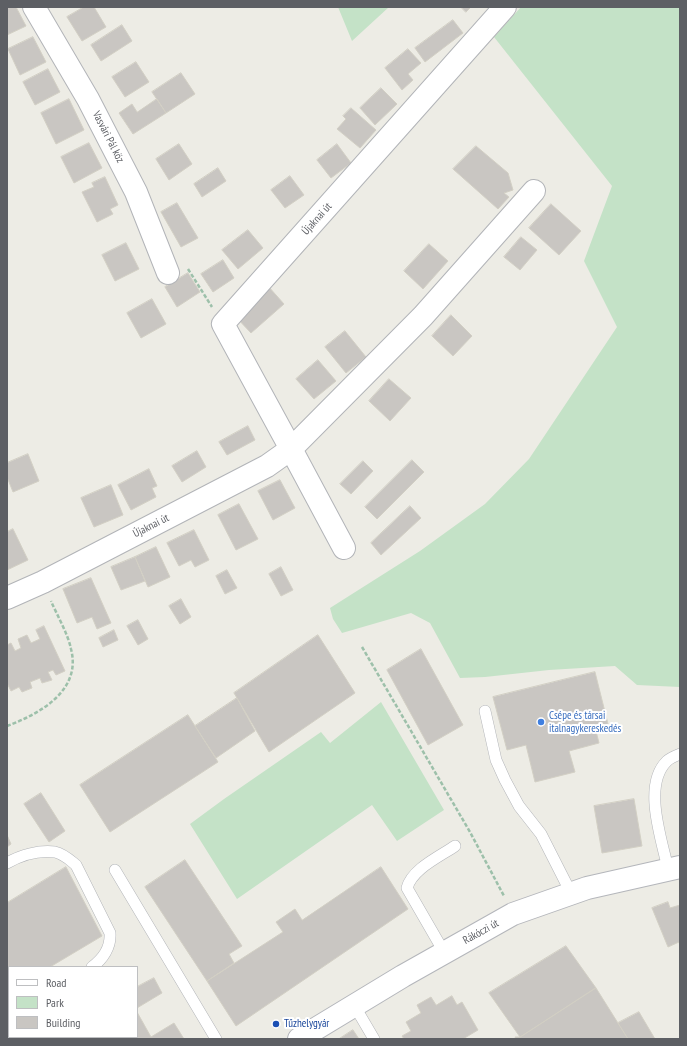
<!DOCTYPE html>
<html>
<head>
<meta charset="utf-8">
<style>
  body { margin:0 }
  #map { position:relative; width:687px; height:1046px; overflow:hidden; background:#edece5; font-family:"PT Sans Narrow",sans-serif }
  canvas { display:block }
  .frame { position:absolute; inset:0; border:8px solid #5d5f64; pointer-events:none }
  .legend { position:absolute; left:8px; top:966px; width:130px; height:72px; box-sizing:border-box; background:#fff; border:1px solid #bebfc1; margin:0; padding:5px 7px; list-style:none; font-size:12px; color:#5d5f64 }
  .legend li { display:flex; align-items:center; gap:8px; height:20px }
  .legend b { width:20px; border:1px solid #bebfc1 }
</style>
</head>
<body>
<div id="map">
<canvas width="687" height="1046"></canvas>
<div class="frame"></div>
<ul class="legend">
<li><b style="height:5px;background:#fff"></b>Road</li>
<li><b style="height:11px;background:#c4e2c7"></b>Park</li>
<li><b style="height:11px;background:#c9c6c2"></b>Building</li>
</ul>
</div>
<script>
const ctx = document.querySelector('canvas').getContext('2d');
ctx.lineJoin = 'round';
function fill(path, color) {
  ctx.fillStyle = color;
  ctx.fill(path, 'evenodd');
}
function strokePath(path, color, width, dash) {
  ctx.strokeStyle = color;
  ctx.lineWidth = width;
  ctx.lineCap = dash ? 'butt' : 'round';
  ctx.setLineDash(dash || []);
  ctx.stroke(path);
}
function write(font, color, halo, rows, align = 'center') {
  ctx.font = font + ' "PT Sans Narrow",sans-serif';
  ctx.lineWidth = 4;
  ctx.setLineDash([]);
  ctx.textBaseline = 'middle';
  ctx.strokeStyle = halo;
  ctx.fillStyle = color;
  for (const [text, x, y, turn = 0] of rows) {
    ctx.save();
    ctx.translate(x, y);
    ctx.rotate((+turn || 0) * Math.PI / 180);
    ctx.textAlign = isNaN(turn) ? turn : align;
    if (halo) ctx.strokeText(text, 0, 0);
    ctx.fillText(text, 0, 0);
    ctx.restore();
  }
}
fill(new Path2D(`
  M338,7H389L352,41Z
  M521,7H680V687L637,685L615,666L549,670L485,677L460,678L430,623L411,613L342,633L333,619L330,608L420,551L485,504L529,459L617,327L584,261L612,186L494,37Z
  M381,702L444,810L397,841L372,805L237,899L190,824L224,799L321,732L330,743Z`), '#c4e2c7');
const building = new Path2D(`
  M7,7H16L26,26L7,35Z
  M84,7H94L106,27L82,41L67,17Z
  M461,7H471L466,12Z
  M453,20L463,33L425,62L415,48Z
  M122,25L132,41L101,61L91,45Z
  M33,37L46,62L20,75L8,49Z
  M408,49L421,63L408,74L413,80L402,90L385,68Z
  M136,62L149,82L125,97L112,77Z
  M48,69L60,92L35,105L23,82Z
  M181,73L195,94L166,113L152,92Z
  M381,88L397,104L375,125L360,108Z
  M69,99L84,130L56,144L41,113Z
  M157,99L166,113L133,134L119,113L132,104L137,112Z
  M351,108L376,130L360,148L337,129L346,119L343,116Z
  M89,143L102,168L74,183L61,157Z
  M179,144L192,164L169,180L156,159Z
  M337,144L351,163L331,178L317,160Z
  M476,146L508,173L513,190L504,193L509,197L498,209L453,169Z
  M218,168L226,181L202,197L194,184Z
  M290,176L304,195L285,208L271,190Z
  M105,177L118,205L110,209L113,214L97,222L82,192L94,187L92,183Z
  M177,203L198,238L181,247L161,212Z
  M551,204L581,231L559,255L529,228Z
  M248,230L263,248L238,269L222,250Z
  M521,237L537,250L520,270L504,257Z
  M126,243L139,269L115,281L102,255Z
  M429,244L448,261L423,289L404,271Z
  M223,260L234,278L213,292L201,274Z
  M188,273L200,292L177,307L165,287Z
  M268,286L284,304L251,333L235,316Z
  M152,299L166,324L141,338L127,313Z
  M451,315L472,336L453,356L432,336Z
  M345,331L366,357L346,373L325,347Z
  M318,360L336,381L314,399L296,379Z
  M389,379L411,398L390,421L369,401Z
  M248,426L255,440L227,455L219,442Z
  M197,451L206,467L182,482L172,466Z
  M28,454L39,481L13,492L7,477V463Z
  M412,460L424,472L377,519L365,507Z
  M363,461L373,471L351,494L340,484Z
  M149,469L157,486L152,488L156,497L131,510L118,485Z
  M280,480L295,508L273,520L258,491Z
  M111,485L123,515L94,527L81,498Z
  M239,504L258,539L236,550L218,515Z
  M410,506L421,518L381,555L371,543Z
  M13,529L28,560L7,570V532Z
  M194,530L209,560L195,567L191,560L179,566L167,543Z
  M156,547L170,577L148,587L135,557Z
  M135,557L145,581L121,590L111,567Z
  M281,567L293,590L281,596L269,574Z
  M227,570L237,588L225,594L216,576Z
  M91,578L111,623L97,629L92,617L77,623L63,589Z
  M181,599L191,617L180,624L169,606Z
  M138,620L148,639L138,645L127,626Z
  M44,626L65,671L56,675L53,670L48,672L52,680L42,683L40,678L30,682L32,688L22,692L19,687L11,691L7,683V645L11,643L15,651L21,648L18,639L27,635L31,643L40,639L36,630Z
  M114,630L118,640L103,647L99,638Z
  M318,635L355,693L269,752L234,693Z
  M421,649L463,725L428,745L387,670Z
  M595,672L608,724L595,727L599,743L569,751L575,772L535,782L526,745L507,750L493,697Z
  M237,698L255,731L216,758L195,726Z
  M188,715L218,762L110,832L80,785Z
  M41,793L65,831L49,842L24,804Z
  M634,799L642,846L602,853L594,806Z
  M7,835L11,844L7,847Z
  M185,860L242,946L229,954L234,963L207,981L145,887Z
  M66,867L102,936L50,967H9V991L7,992V903Z
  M381,867L408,909L236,1026L207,981L283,932L276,922L295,909L302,920Z
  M668,902L670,908L680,905V946L679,942L668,947L652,908Z
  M566,946L596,988L520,1037L489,993Z
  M154,978L162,993L137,1008V987Z
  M596,988L628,1039H516L515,1037H520Z
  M452,996L457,1005L462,1002L478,1030L463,1039H404L402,1036L411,1031L406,1022L421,1013L417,1005L431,997L436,1005Z
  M137,1012L151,1037L174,1023L184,1039H121L120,1037H137Z
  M639,1012L655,1039H628L618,1023Z
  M353,1030L359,1039H339Z
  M42,1037H67L68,1039H43Z
  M104,1037H120L121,1039H105Z`);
fill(building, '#c9c6c2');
strokePath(building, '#d2cfc4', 1);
const lane = new Path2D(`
  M485,711L496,760L505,780L519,806L541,834L571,893
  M7,863C21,855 39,850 55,852C64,854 70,860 76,865L110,933C111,947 103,959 92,967
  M668,869C662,840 642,785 667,761C670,758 675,756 680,754
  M115,870L216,1039
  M444,952L407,888C412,869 439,857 455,846
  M354,1005L374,1039`);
const street = new Path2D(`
  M34,7L88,99L136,192L168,273
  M344,548L291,449L223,324L505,7
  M7,598L43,582L267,466L291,449L423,316L534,191`);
const secondary = new Path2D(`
  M299,1039L403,976L513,914L587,888L680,867`);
strokePath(lane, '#b2b4b8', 12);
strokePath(street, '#b2b4b8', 24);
strokePath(secondary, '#b4b6bb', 24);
strokePath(new Path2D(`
  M188,269L212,307
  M362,647L470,832L504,896
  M7,726C39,714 82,691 71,649C68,634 57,615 51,601`), '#9dc0aa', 2.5, [4, 2]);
strokePath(lane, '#fff', 11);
strokePath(street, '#fff', 22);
strokePath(secondary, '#fff', 22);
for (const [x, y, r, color] of [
  [541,722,4,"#3f7fe0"],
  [276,1024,4,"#1a4fb4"]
]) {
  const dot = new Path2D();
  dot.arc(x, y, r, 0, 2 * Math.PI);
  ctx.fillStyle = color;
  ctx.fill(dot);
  strokePath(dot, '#fff', 1.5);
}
write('11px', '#5d5f64', '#fff', [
  ["Vasvári Pál köz",108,137,63],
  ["Újaknai út",317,219,-48],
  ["Újaknai út",151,526,-27],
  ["Rákóczi út",481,932,-29]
]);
write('11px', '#366cbe', '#fff', [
  ["Csépe és társai",549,716],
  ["italnagykereskedés",549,729]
], 'left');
write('11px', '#164399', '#fff', [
  ["Tűzhelygyár",284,1024]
], 'left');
</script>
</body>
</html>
